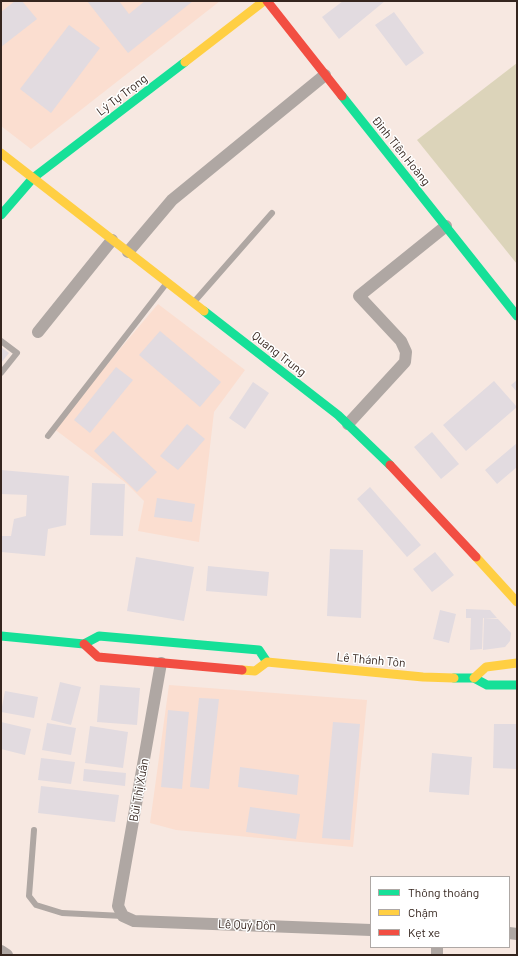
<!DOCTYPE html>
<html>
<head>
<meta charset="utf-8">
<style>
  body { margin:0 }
  #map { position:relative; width:518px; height:956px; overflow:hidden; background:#f7e8e1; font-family:Barlow,sans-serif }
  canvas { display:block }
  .frame { position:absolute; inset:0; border:2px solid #35251e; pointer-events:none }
  .legend { position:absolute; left:370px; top:876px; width:140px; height:72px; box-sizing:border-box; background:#fff; border:1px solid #aea8a5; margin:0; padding:5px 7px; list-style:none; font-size:12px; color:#35251e }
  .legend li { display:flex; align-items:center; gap:8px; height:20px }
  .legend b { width:20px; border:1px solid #aea8a5 }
</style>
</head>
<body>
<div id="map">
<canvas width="518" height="956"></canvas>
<div class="frame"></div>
<ul class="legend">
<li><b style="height:5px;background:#16e098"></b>Thông thoáng</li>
<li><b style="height:5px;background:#ffcf43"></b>Chậm</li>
<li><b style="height:5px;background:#f24e42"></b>Kẹt xe</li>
</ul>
</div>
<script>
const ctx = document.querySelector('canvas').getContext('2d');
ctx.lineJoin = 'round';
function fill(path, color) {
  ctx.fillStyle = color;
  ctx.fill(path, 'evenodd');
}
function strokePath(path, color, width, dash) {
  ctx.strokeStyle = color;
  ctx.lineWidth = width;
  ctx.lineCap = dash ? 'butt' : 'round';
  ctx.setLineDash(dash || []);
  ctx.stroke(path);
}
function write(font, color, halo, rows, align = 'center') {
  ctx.font = font + ' Barlow,sans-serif';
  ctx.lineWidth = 3;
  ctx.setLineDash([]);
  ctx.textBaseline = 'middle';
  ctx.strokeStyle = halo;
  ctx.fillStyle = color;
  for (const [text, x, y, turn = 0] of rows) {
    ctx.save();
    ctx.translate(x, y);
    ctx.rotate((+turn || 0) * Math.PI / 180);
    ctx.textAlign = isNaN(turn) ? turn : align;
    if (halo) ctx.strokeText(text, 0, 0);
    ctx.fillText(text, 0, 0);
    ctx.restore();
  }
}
fill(new Path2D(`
  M1,1H220L31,149L1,126Z
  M158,304L245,370L214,412L199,542L138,531L144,501L126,483L53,428Z
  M169,685L367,700L353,847L176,830L150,823Z`), '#fbded0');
fill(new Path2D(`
  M517,63V264L417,140Z`), '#dcd4ba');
fill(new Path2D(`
  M15,1H22L37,19L1,47V12Z
  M87,1H119L129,14L145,1H193L128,53Z
  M343,1H385L339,39L322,17Z
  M394,12L424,53L406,66L375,25Z
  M69,25L100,48L51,113L20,89Z
  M160,331L221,382L200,407L139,355Z
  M1,347L9,353L1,363Z
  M116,367L133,380L90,433L74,420Z
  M517,380V392L511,385Z
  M494,381L517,407L466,451L443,425Z
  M253,382L269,393L245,429L229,418Z
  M187,424L205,439L178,470L160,456Z
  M113,431L157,472L137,492L94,451Z
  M432,432L459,464L441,479L414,447Z
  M517,443V467L497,484L485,470Z
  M1,470L69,476L66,525L48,529L45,556L1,552V536H11L14,519L26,516L27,495L1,494Z
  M92,483L125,484L123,536L90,535Z
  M370,487L421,545L407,557L357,499Z
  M157,498L195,504L192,522L154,517Z
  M330,549L363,550L361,618L327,616Z
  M435,552L454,575L432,592L413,569Z
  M136,557L194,567L184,621L127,611Z
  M208,566L269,572L267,596L206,591Z
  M466,609L490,610L497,618H466Z
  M440,610L456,614L449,643L433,639Z
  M471,618H483L482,649L470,650Z
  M484,618L498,619L511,633L510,641L505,647L483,650Z
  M60,682L81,687L71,725L51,720Z
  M100,685L140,688L137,725L97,722Z
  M5,691L38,697L34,718L1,712Z
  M199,698L219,699L209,789L190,787Z
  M168,710L189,712L182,789L161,787Z
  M1,722L31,729L25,755L1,749Z
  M333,722L360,724L350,840L322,838Z
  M47,723L76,728L71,755L42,750Z
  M494,724H517V769L493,768Z
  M90,726L128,732L123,768L85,763Z
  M432,753L472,757L469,795L429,792Z
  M41,758L75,762L71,784L38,780Z
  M240,767L299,775L297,795L238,787Z
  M84,769L126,773L125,786L83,781Z
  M41,786L119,795L115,822L38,813Z
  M250,807L300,814L296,839L246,832Z`), '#e2dbe0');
strokePath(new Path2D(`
  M194,302L272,213
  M1,341L17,353L1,373
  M48,436L166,284
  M34,830L29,896L36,905L62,913L123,916`), '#afa7a3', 6);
strokePath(new Path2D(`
  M128,252L172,200L325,75
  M38,332L112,240
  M348,424L405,362L406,352L401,341L359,296L446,226
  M161,663L118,906L123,916L134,921L371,930
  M509,933L517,934
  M1,951L7,955
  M437,955V947`), '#afa7a3', 12);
strokePath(new Path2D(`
  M342,96L517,316
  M1,215L33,178L185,62
  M204,311L338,415L390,465
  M1,636L84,644L99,636L259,650L267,662
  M454,678H474L487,685H517`), '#16e098', 9);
strokePath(new Path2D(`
  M185,62L264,1
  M1,153L204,311
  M476,557L517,602
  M242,670L255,671L267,662L423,677L454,678
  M474,678L486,667L517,663`), '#ffcf43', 9);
strokePath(new Path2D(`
  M267,1L342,96
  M390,465L476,557
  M84,644L98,657L242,670`), '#f24e42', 9);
write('12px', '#35251e', '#fff', [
  ["Lý Tự Trọng",122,95,-37],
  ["Đinh Tiên Hoàng",401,151,51],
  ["Quang Trung",279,354,38],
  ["Lê Thánh Tôn",371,660,5],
  ["Bùi Thị Xuân",139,790,-80],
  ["Lê Quý Đôn",247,925,2]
]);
</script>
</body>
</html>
